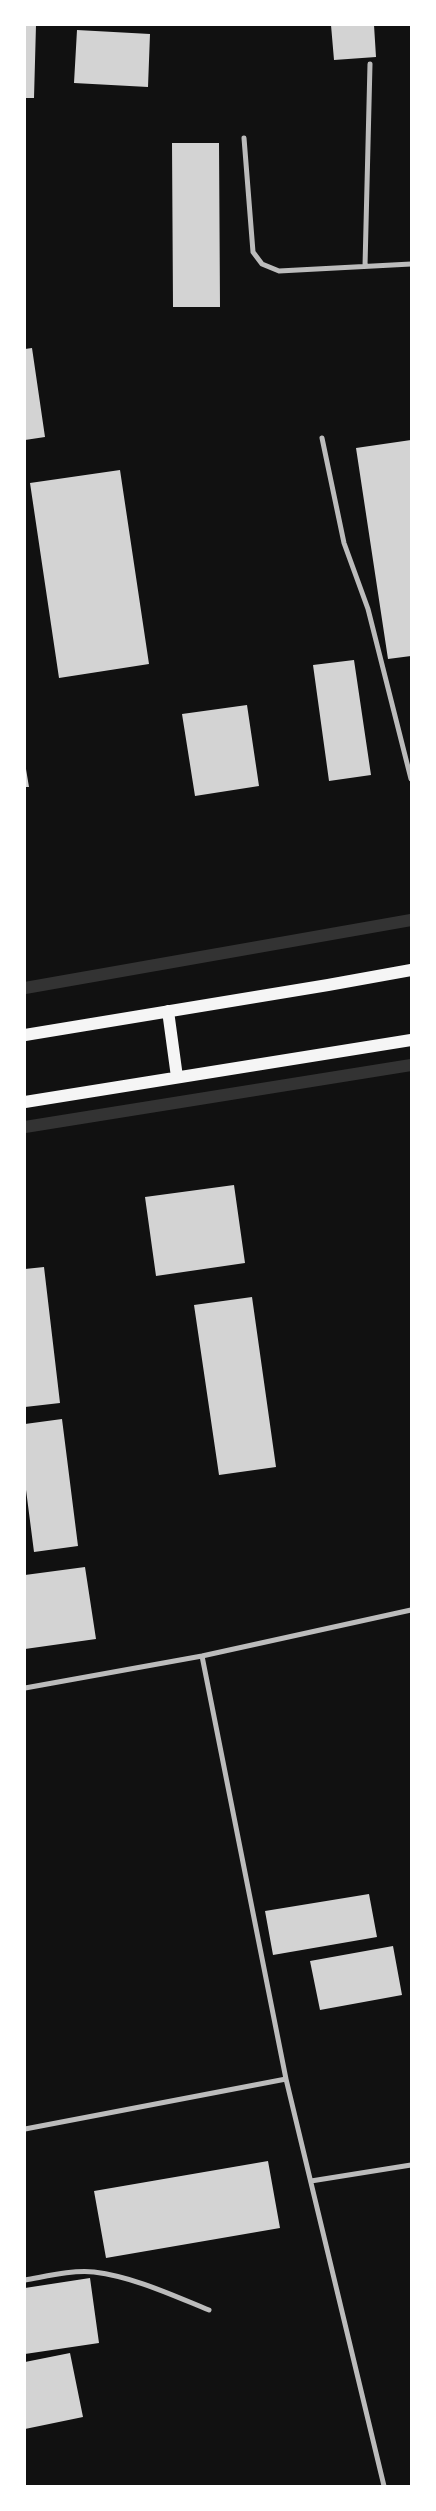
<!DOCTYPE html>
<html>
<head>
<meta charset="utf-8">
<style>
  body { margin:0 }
  #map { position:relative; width:436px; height:2511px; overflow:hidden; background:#111; font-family:"Titillium Web",sans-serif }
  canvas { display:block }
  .frame { position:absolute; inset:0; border:26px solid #fff; pointer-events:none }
</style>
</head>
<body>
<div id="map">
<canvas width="436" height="2511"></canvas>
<div class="frame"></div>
</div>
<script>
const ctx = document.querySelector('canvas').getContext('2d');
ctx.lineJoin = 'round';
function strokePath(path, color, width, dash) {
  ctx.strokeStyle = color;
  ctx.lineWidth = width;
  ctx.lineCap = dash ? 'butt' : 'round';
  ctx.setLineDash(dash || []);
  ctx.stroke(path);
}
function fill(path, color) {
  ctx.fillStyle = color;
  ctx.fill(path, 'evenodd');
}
strokePath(new Path2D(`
  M25,988L411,920
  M25,1127L411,1065`), '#333', 12);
fill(new Path2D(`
  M25,25H36L34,98H25Z
  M331,25H374L376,57L334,60Z
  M77,30L150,34L148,87L74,83Z
  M172,143H219L220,307H173Z
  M32,348L45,437L25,440V349Z
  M411,440V656L388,659L356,448Z
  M120,470L149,664L59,678L30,483Z
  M354,660L371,775L329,781L313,665Z
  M247,705L259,786L195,796L182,714Z
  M26,769L29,787H25V770Z
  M234,1185L245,1263L156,1276L145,1197Z
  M44,1267L60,1403L25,1407V1269Z
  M252,1297L276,1467L219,1475L194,1305Z
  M62,1419L78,1546L34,1552L25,1482V1424Z
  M85,1567L96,1639L25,1649V1575Z
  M369,1894L377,1937L273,1955L265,1911Z
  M393,1946L402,1995L320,2010L310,1961Z
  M268,2161L280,2228L106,2258L94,2191Z
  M90,2278L99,2343L25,2354V2288Z
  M70,2353L83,2417L25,2429V2362Z`), '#d3d3d3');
strokePath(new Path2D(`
  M244,138L253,252L262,264L279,271L411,264
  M365,266L370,64
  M322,438L344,543L368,609L411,779
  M202,1656L286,2079L384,2486
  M25,1688L202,1656L411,1610
  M25,2129L286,2079
  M311,2181L411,2165
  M25,2280C48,2276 71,2270 94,2272C134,2277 172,2295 209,2310`), '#bcbcbc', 5);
strokePath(new Path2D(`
  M168,1011L177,1077
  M25,1035L328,985L411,970
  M25,1102L411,1040`), '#f5f5f5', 12);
</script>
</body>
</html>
